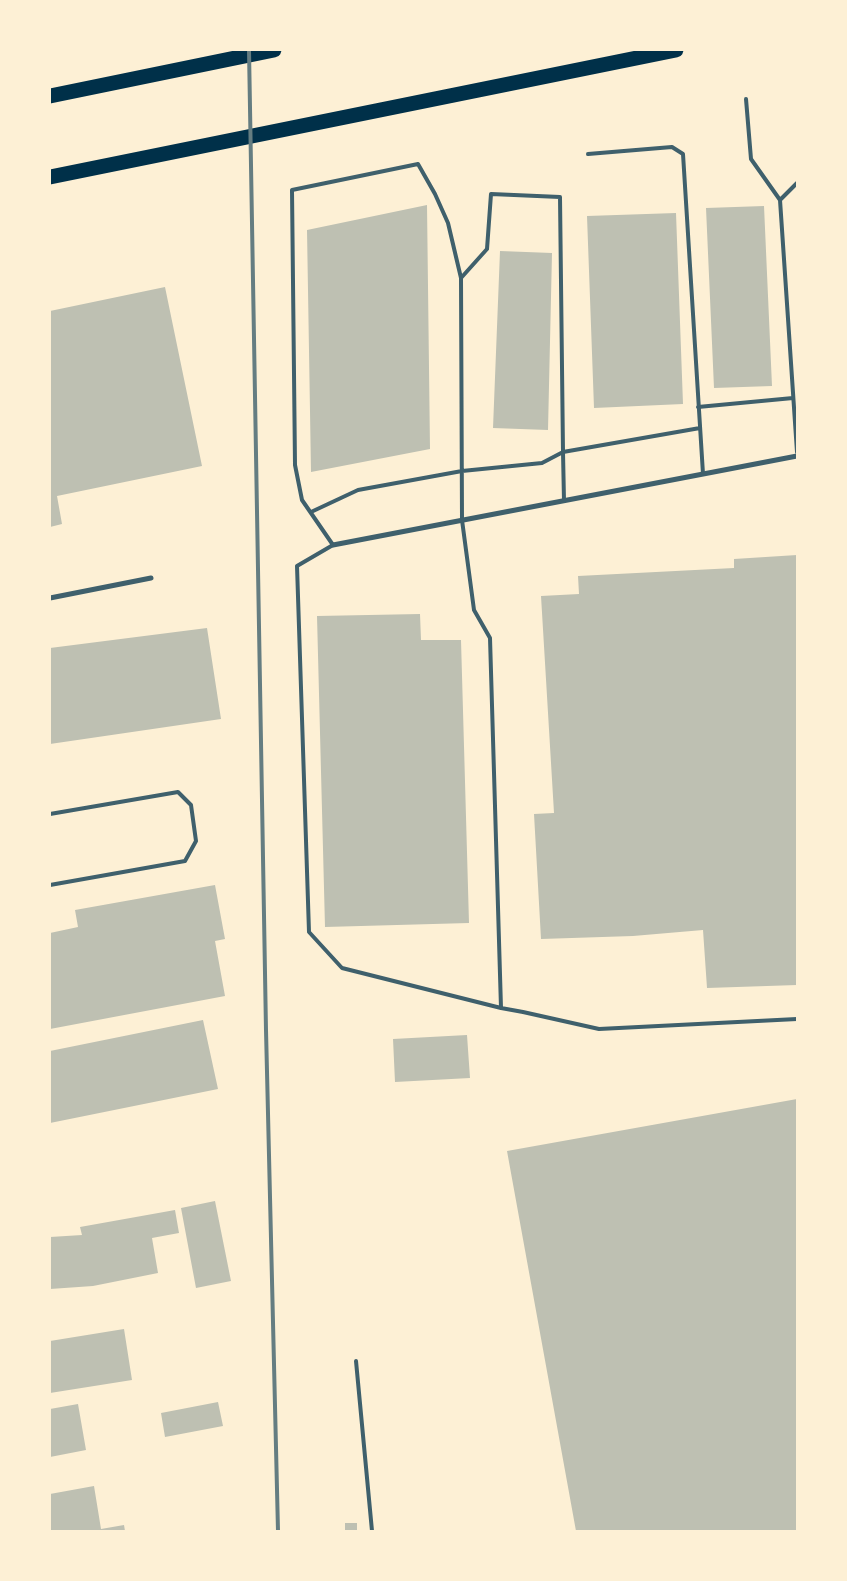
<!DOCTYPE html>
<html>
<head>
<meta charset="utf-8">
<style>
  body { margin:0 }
  #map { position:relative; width:847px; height:1581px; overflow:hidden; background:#fdf0d5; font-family:"Titillium Web",sans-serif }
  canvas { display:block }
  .frame { position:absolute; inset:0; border:51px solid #fdf0d5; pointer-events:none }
</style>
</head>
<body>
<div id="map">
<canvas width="847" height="1581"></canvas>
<div class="frame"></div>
</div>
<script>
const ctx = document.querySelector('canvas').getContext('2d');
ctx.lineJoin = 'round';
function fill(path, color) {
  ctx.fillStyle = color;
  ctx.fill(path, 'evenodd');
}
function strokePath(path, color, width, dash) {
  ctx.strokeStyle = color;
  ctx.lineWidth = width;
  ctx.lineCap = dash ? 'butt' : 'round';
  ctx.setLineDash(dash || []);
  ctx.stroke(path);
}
fill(new Path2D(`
  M427,205L430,449L311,472L307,230Z
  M764,206L772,386L714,388L706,208Z
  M676,213L683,404L594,408L587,216Z
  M500,251L552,253L548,430L493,428Z
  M165,287L202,466L57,496L62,524L50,527V311Z
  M797,555V985L707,988L703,930L633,936L541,939L534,814L554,813L541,596L579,594L578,576L734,568V559Z
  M420,614L421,640H461L469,923L325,927L317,616Z
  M207,628L221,719L50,744V648Z
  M215,885L225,939L215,941L225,996L50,1029V933L78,927L75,910Z
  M203,1020L218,1089L50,1123V1051Z
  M467,1035L470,1078L395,1082L393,1039Z
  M797,1099V1531H576L507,1151Z
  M215,1201L231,1281L196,1288L181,1208Z
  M175,1210L179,1233L152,1238L158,1273L93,1286L50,1289V1237L82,1235L80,1227Z
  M124,1329L132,1380L50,1393V1341Z
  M218,1402L223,1426L165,1437L161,1413Z
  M78,1404L86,1450L50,1457V1409Z
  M94,1486L101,1529L124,1525L125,1531H50V1494Z
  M345,1523H357V1531H345Z`), '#bec0b2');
strokePath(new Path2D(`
  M746,99L751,159L780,200
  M588,154L672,147L683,154L703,474
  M797,183L780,200L797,452
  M698,407L793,398
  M564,501L563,452L700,428
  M311,512L358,490L462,471L542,463L563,452L560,197L491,194L487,249L461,278L462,520L474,610L490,638L501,1008L342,968L309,932L297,566L333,545L302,500L295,465L292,190L418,164L435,194L448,223L461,278
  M50,814L178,792L191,805L196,841L185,861L50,885
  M501,1008L523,1012L599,1029L797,1019
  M356,1361L372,1531`), '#3f606c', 4);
strokePath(new Path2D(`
  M333,545L797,456
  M50,598L151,578`), '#3f606c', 5);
strokePath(new Path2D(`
  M50,96L274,50
  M50,177L676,50`), '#003049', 15);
strokePath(new Path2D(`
  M249,50L266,1030L278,1531`), '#657d81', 4);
</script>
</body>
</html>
